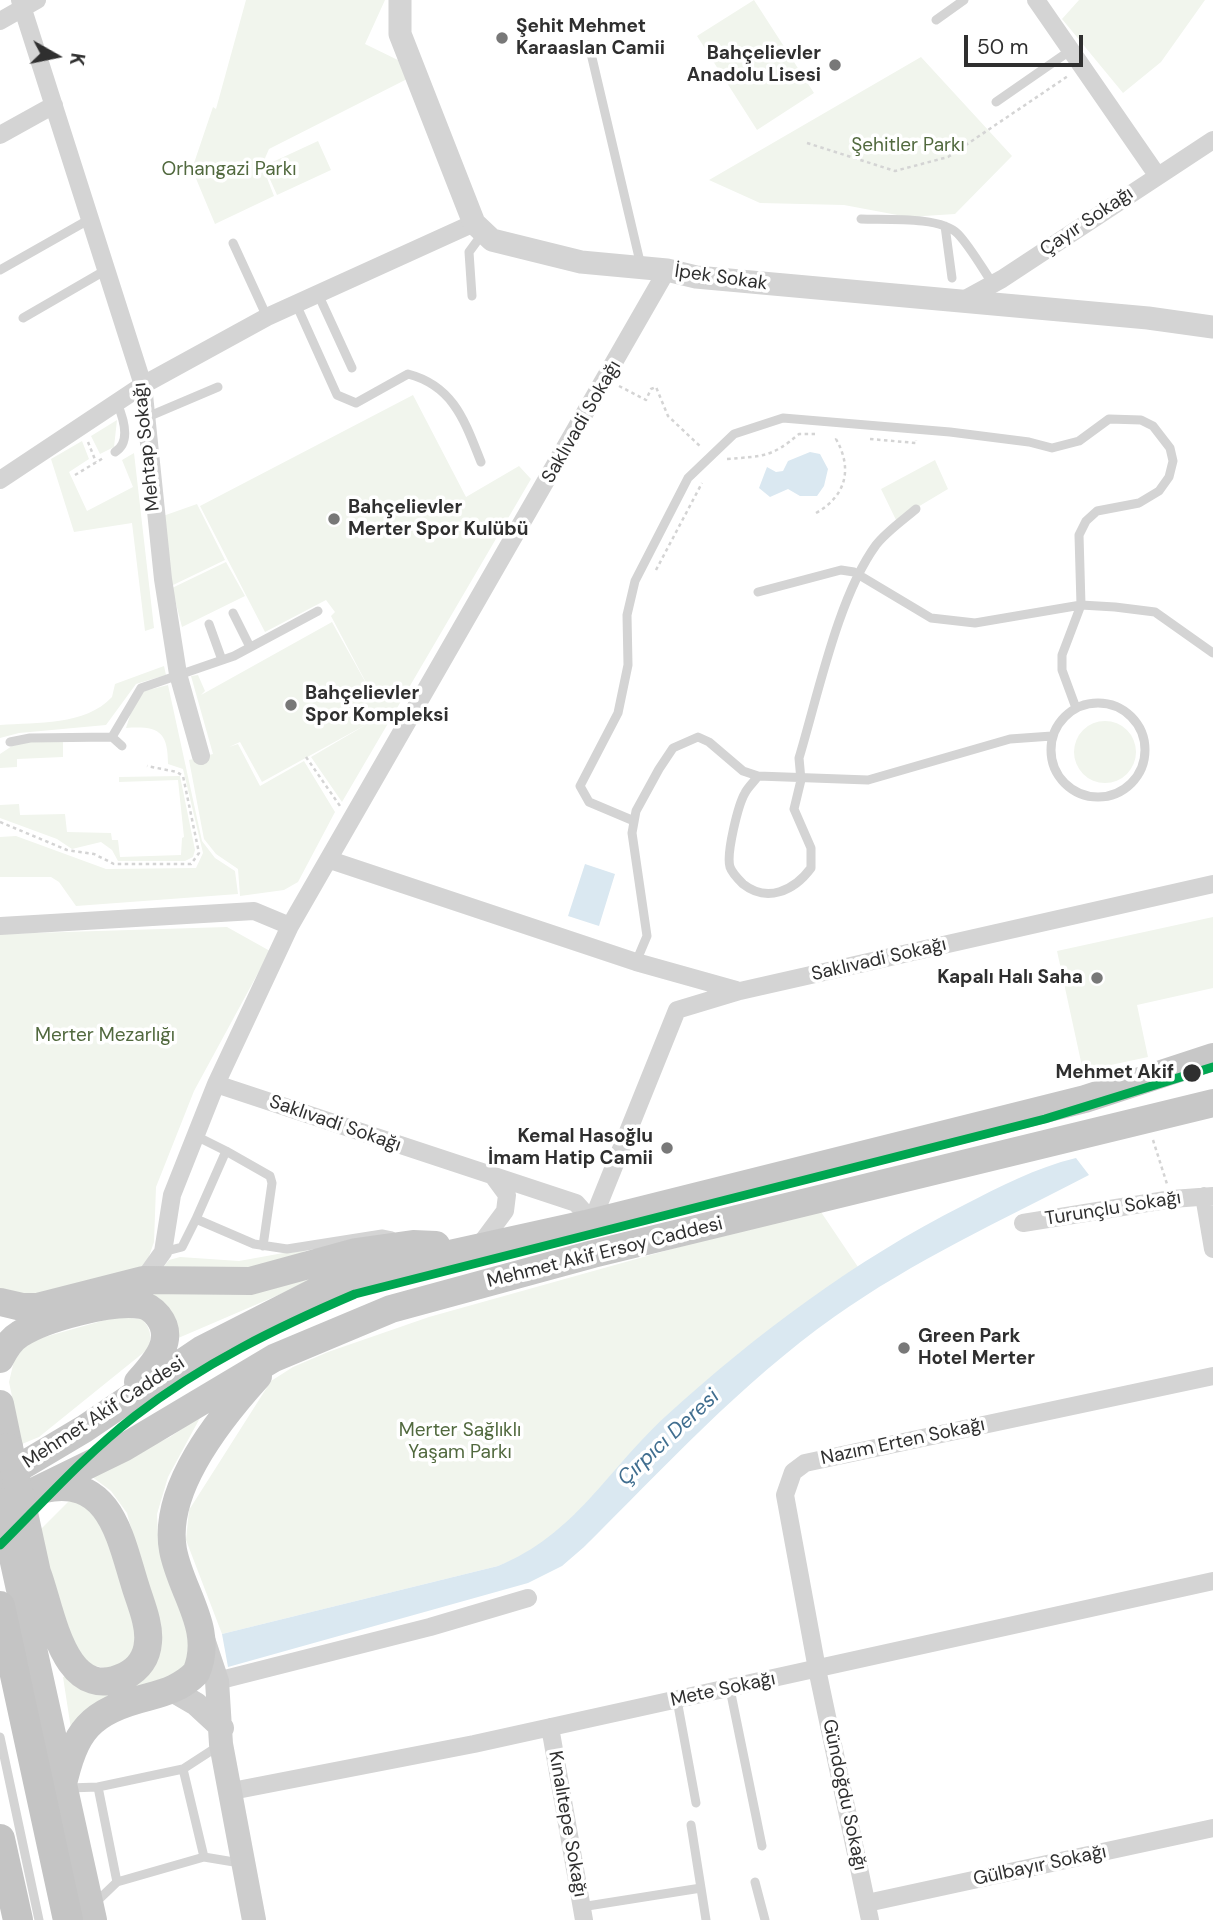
<!DOCTYPE html>
<html>
<head>
<meta charset="utf-8">
<style>
  body { margin:0 }
  #map { position:relative; width:1213px; height:1920px; overflow:hidden; background:#fff; font-family:"DM Sans",sans-serif }
  canvas { display:block }
  .north { position:absolute; left:21px; top:21px; width:70px; height:70px; -webkit-text-stroke:5px #fff; paint-order:stroke; rotate:99deg; font-size:19px; font-weight:700; line-height:28px; text-align:center; color:#2f2f2f }
  .north::after { content:''; display:block; margin:auto; width:24px; height:32px; background:#2f2f2f; clip-path:polygon(50% 0,100% 100%,50% 72%,0 100%) }
  .scale { position:absolute; left:964px; top:35px; width:119px; height:32px; box-sizing:border-box; border:4px solid #2f2f2f; border-top:0; padding-left:9px; font-size:21px; line-height:24px; white-space:nowrap; color:#2f2f2f; -webkit-text-stroke:5px #fff; paint-order:stroke }
</style>
</head>
<body>
<div id="map">
<canvas width="1213" height="1920"></canvas>
<div class="north">K</div>
<div class="scale">50 m</div>
</div>
<script>
const ctx = document.querySelector('canvas').getContext('2d');
ctx.lineJoin = 'round';
function fill(path, color) {
  ctx.fillStyle = color;
  ctx.fill(path, 'evenodd');
}
function strokePath(path, color, width, dash) {
  ctx.strokeStyle = color;
  ctx.lineWidth = width;
  ctx.lineCap = dash ? 'butt' : 'round';
  ctx.setLineDash(dash || []);
  ctx.stroke(path);
}
function write(font, color, halo, rows, align = 'center') {
  ctx.font = font + ' "DM Sans",sans-serif';
  ctx.lineWidth = 7;
  ctx.setLineDash([]);
  ctx.textBaseline = 'middle';
  ctx.strokeStyle = halo;
  ctx.fillStyle = color;
  for (const [text, x, y, turn = 0] of rows) {
    ctx.save();
    ctx.translate(x, y);
    ctx.rotate((+turn || 0) * Math.PI / 180);
    ctx.textAlign = isNaN(turn) ? turn : align;
    if (halo) ctx.strokeText(text, 0, 0);
    ctx.fillText(text, 0, 0);
    ctx.restore();
  }
}
fill(new Path2D(`
  M246,0H385L365,44L404,63L411,77L269,149L262,165L274,196L215,224L192,169L213,107L216,109Z
  M754,0L814,93L757,130L697,36Z
  M1079,0H1205L1161,62L1123,93L1062,19Z
  M921,57L1012,156L955,214L908,217L844,205L760,203L709,180Z
  M318,141L331,170L277,195L264,166Z
  M413,395L466,497L519,466L531,479L342,802L311,757L369,723L262,782L240,742L229,747L238,744L260,786L304,761L335,812L298,882L284,890L240,896L238,869L216,854L204,839L189,760L213,754L191,676L198,675L205,691L201,695L332,622L372,694L331,616L335,612L326,600L265,632L200,506Z
  M117,420L114,447L100,454L91,436Z
  M82,441L89,459L69,472L87,511L133,487L122,460L134,453L154,628L145,631L132,523L74,532L51,459Z
  M935,460L948,489L896,520L881,489Z
  M197,504L225,560L171,586L163,516Z
  M226,562L245,596L182,627L172,588Z
  M164,666L166,675L136,684L106,725L19,733L0,738V725C37,722 85,726 112,697L115,684Z
  M168,685L202,841L215,858L235,871L238,894L76,906L59,882L51,877H0V837L16,836L106,869L196,868L203,853L183,769L168,764C168,731 158,726 126,728L132,709L144,691Z
  M1074 752a31 31 0 1 1 62 0a31 31 0 1 1-62 0Z
  M26,742H63V757L17,759V767L0,768V754L12,746Z
  M180,776L195,850L193,857L185,861H118L112,850L101,842L72,849L57,839L0,818V805L19,804L20,815L65,814L67,832L111,833L112,840H118L120,857L181,855L182,838L184,837L178,780L119,782V777Z
  M1213,917V988L1137,1005L1148,1057L1083,1071L1057,951Z
  M227,927L270,951L194,1091L156,1187L154,1242L146,1265L40,1296L0,1291V934Z
  M821,1212L858,1267L730,1361L561,1529L527,1554L498,1566L222,1634L186,1540L189,1510L271,1381L293,1367L328,1352L429,1317L697,1242Z
  M311,1248C266,1274 212,1270 162,1269L169,1260L180,1257L239,1261Z
  M346,1266L176,1339C174,1316 171,1302 149,1293Z
  M116,1317L142,1319C151,1329 152,1336 148,1349L39,1437L22,1444L9,1382L17,1348L34,1340Z
  M201,1416L168,1477L157,1514L158,1537L190,1643L187,1666L71,1729L63,1677L67,1676L106,1692L159,1630L127,1513L111,1491L91,1476L170,1437Z
  M72,1498L98,1515L139,1630L136,1653L117,1670L84,1664L63,1618L40,1530Z`), '#f1f5ed');
fill(new Path2D(`
  M810,452L820,454L828,469L824,486L817,496H800L788,489L770,497L759,488L767,467L776,472L783,471L788,461Z
  M585,864L615,874L599,926L568,916Z
  M1076,1158L1089,1175C1004,1219 913,1261 834,1317C741,1383 665,1467 584,1547L562,1566L528,1583L228,1667L222,1634L498,1566C575,1535 607,1470 666,1416C756,1334 855,1260 964,1205C1001,1186 1035,1168 1076,1158Z`), '#dae8f1');
strokePath(new Path2D(`
  M807,143L895,171L948,157L1068,76
  M619,386L646,400L651,389L656,387L668,416L702,448
  M870,439L916,443V440
  M88,442L96,462
  M727,459C762,456 771,458 799,434H815
  M75,475L105,457
  M816,513C846,496 853,469 836,439L838,436
  M656,570L702,483
  M306,757L340,806
  M0,822L67,850L94,854L114,864H191L199,853L183,776L177,772L147,766
  M1153,1140L1167,1184`), '#d4d4d4', 2.5, [3.5, 3.5]);
strokePath(new Path2D(`
  M936,20L964,0
  M589,45L641,266
  M996,102L1071,50
  M861,219C885,220 941,216 958,234C971,248 982,268 993,284
  M945,226L952,278
  M233,243L267,317
  M0,270L90,219
  M318,294L352,368
  M472,296L469,252L483,233
  M296,304L337,395L356,403L408,374C454,386 465,422 481,462
  M23,318L106,270
  M145,418L218,387
  M115,452C132,442 123,417 117,403
  M758,592L841,570L854,572L931,618L975,623L1081,605L1115,607L1155,612L1213,653
  M233,613L250,647
  M209,624L222,660
  M1051 750a47 47 0 1 1 94 0a47 47 0 1 1-94 0Z
  M112,737L141,688L234,656L318,611
  M10,742L30,738L112,737L122,746
  M758,776C754,782 748,787 745,793C738,805 726,854 730,867C732,873 739,880 743,884C767,903 794,891 811,868V848L794,809L801,780L799,758C818,695 838,597 876,545C886,532 903,520 916,509
  M634,821L589,802L580,786L618,713L628,665L627,615L635,581L688,478L734,434L783,418L950,432L1029,442L1052,448L1079,441L1109,419L1141,420L1153,426L1170,448L1173,461L1169,477L1159,491L1139,503L1097,511L1086,521L1079,535L1081,605L1062,655V670L1076,708
  M636,962L647,936L632,833L636,811L659,769L673,748L698,737L709,742L743,771L758,776L868,780L1010,739L1052,736
  M198,1137L226,1151L196,1219L254,1244L287,1249L382,1234L392,1236
  M226,1151L270,1176L272,1183L263,1246
  M163,1252L182,1247L196,1219
  M730,1689L762,1846
  M677,1700L696,1803
  M0,1737L39,1920
  M220,1745L183,1769L204,1857L240,1863
  M98,1787L183,1769
  M69,1788L98,1787L117,1882L94,1904
  M691,1825L701,1888
  M117,1882L204,1857
  M755,1882L765,1920
  M581,1907L701,1888L706,1920`), '#d4d4d4', 9);
strokePath(new Path2D(`
  M20,0L143,385L163,579L178,674L201,756
  M1036,0L1157,175
  M0,21L37,0
  M0,135L54,105
  M667,270L290,926L216,1084L576,1203L592,1221L677,1010L740,991L1213,884
  M960,302L1002,279L1213,140
  M0,480L143,385L267,317L474,223
  M330,860L636,962L736,990
  M0,926L254,911L290,926
  M1204,1196L1213,1249
  M1023,1223L1172,1199L1213,1196
  M479,1246L505,1211L507,1195L493,1176
  M143,1280L163,1252L172,1195L216,1084
  M217,1681L430,1627L528,1598
  M550,1727L584,1920
  M232,1791L474,1744L1213,1581
  M867,1903L1213,1828
  M870,1920L817,1669L785,1495L793,1472L805,1463L1213,1376`), '#d4d4d4', 18);
strokePath(new Path2D(`
  M400,0V34L474,223L492,240L581,262L667,270L696,277L1148,318L1213,327`), '#d4d4d4', 23);
strokePath(new Path2D(`
  M204,1642L217,1681L221,1744L254,1920
  M172,1690L196,1704L222,1728`), '#cdcdcd', 24);
strokePath(new Path2D(`
  M0,1302L22,1307H37L143,1280L250,1281L356,1252L413,1244L436,1245
  M0,1359C5,1349 10,1340 20,1334C45,1318 112,1300 141,1305C148,1306 154,1311 158,1316C177,1340 154,1364 138,1382
  M0,1404L9,1447
  M0,1479L84,1429L201,1350L319,1290L423,1260L586,1224L1085,1099L1213,1057
  M0,1508L123,1448L274,1358L391,1309L593,1254L1213,1103
  M24,1513L41,1591
  M6,1526L93,1920
  M38,1575C52,1613 64,1705 125,1676C139,1669 147,1657 148,1642C150,1624 140,1602 135,1585C120,1537 110,1475 44,1489
  M62,1788C75,1730 89,1712 148,1697C167,1692 182,1687 196,1673C215,1629 181,1593 173,1550C162,1489 220,1418 258,1376`), '#c7c7c7', 28);
strokePath(new Path2D(`
  M0,1606L68,1920
  M0,1839L18,1920`), '#c4c4c4', 30);
strokePath(new Path2D(`
  M9,1447L24,1513
  M0,1502L6,1526`), '#c7c7c7', 28);
strokePath(new Path2D(`
  M0,1545C44,1501 86,1454 135,1416C202,1364 278,1327 355,1294L1045,1119L1213,1067`), '#00a651', 9);
for (const [x, y, r, color] of [
  [502,38,7,"#787878"],
  [835,65,7,"#787878"],
  [334,519,7,"#787878"],
  [291,705,7,"#787878"],
  [1097,978,7,"#787878"],
  [1192,1073,10,"#2f2f2f"],
  [667,1148,7,"#787878"],
  [904,1348,7,"#787878"]
]) {
  const dot = new Path2D();
  dot.arc(x, y, r, 0, 2 * Math.PI);
  ctx.fillStyle = color;
  ctx.fill(dot);
  strokePath(dot, '#fff', 2.5);
}
write('bold 19px', '#2f2f2f', '#fff', [
  ["Şehit Mehmet",516,27],
  ["Karaaslan Camii",516,49],
  ["Bahçelievler",821,54,"right"],
  ["Anadolu Lisesi",821,76,"right"],
  ["Bahçelievler",348,508],
  ["Merter Spor Kulübü",348,530],
  ["Bahçelievler",305,694],
  ["Spor Kompleksi",305,716],
  ["Kapalı Halı Saha",1083,978,"right"],
  ["Kemal Hasoğlu",653,1137,"right"],
  ["İmam Hatip Camii",653,1159,"right"],
  ["Green Park",918,1337],
  ["Hotel Merter",918,1359]
], 'left');
write('19px', '#51693e', '#fff', [
  ["Şehitler Parkı",908,146],
  ["Orhangazi Parkı",229,170],
  ["Merter Mezarlığı",105,1036],
  ["Merter Sağlıklı",460,1431],
  ["Yaşam Parkı",460,1453]
]);
write('19px', '#2f2f2f', '#fff', [
  ["Çayır Sokağı",1087,222,-34],
  ["İpek Sokak",721,278,8],
  ["Saklıvadi Sokağı",582,422,-60],
  ["Mehtap Sokağı",147,447,-96],
  ["Saklıvadi Sokağı",879,960,-13],
  ["Saklıvadi Sokağı",335,1124,19],
  ["Turunçlu Sokağı",1113,1209,-9],
  ["Mehmet Akif Ersoy Caddesi",605,1253,-14],
  ["Mehmet Akif Caddesi",104,1413,-33],
  ["Nazım Erten Sokağı",903,1442,-12],
  ["Mete Sokağı",723,1690,-12],
  ["Gündoğdu Sokağı",844,1795,78],
  ["Kınalıtepe Sokağı",567,1824,80],
  ["Gülbayır Sokağı",1040,1866,-12]
]);
write('bold 19px', '#2f2f2f', '#fff', [
  ["Mehmet Akif",1174,1073]
], 'right');
write('italic 21px', '#406e8f', '#fff', [
  ["Çırpıcı Deresi",669,1438,-43]
]);
</script>
</body>
</html>
